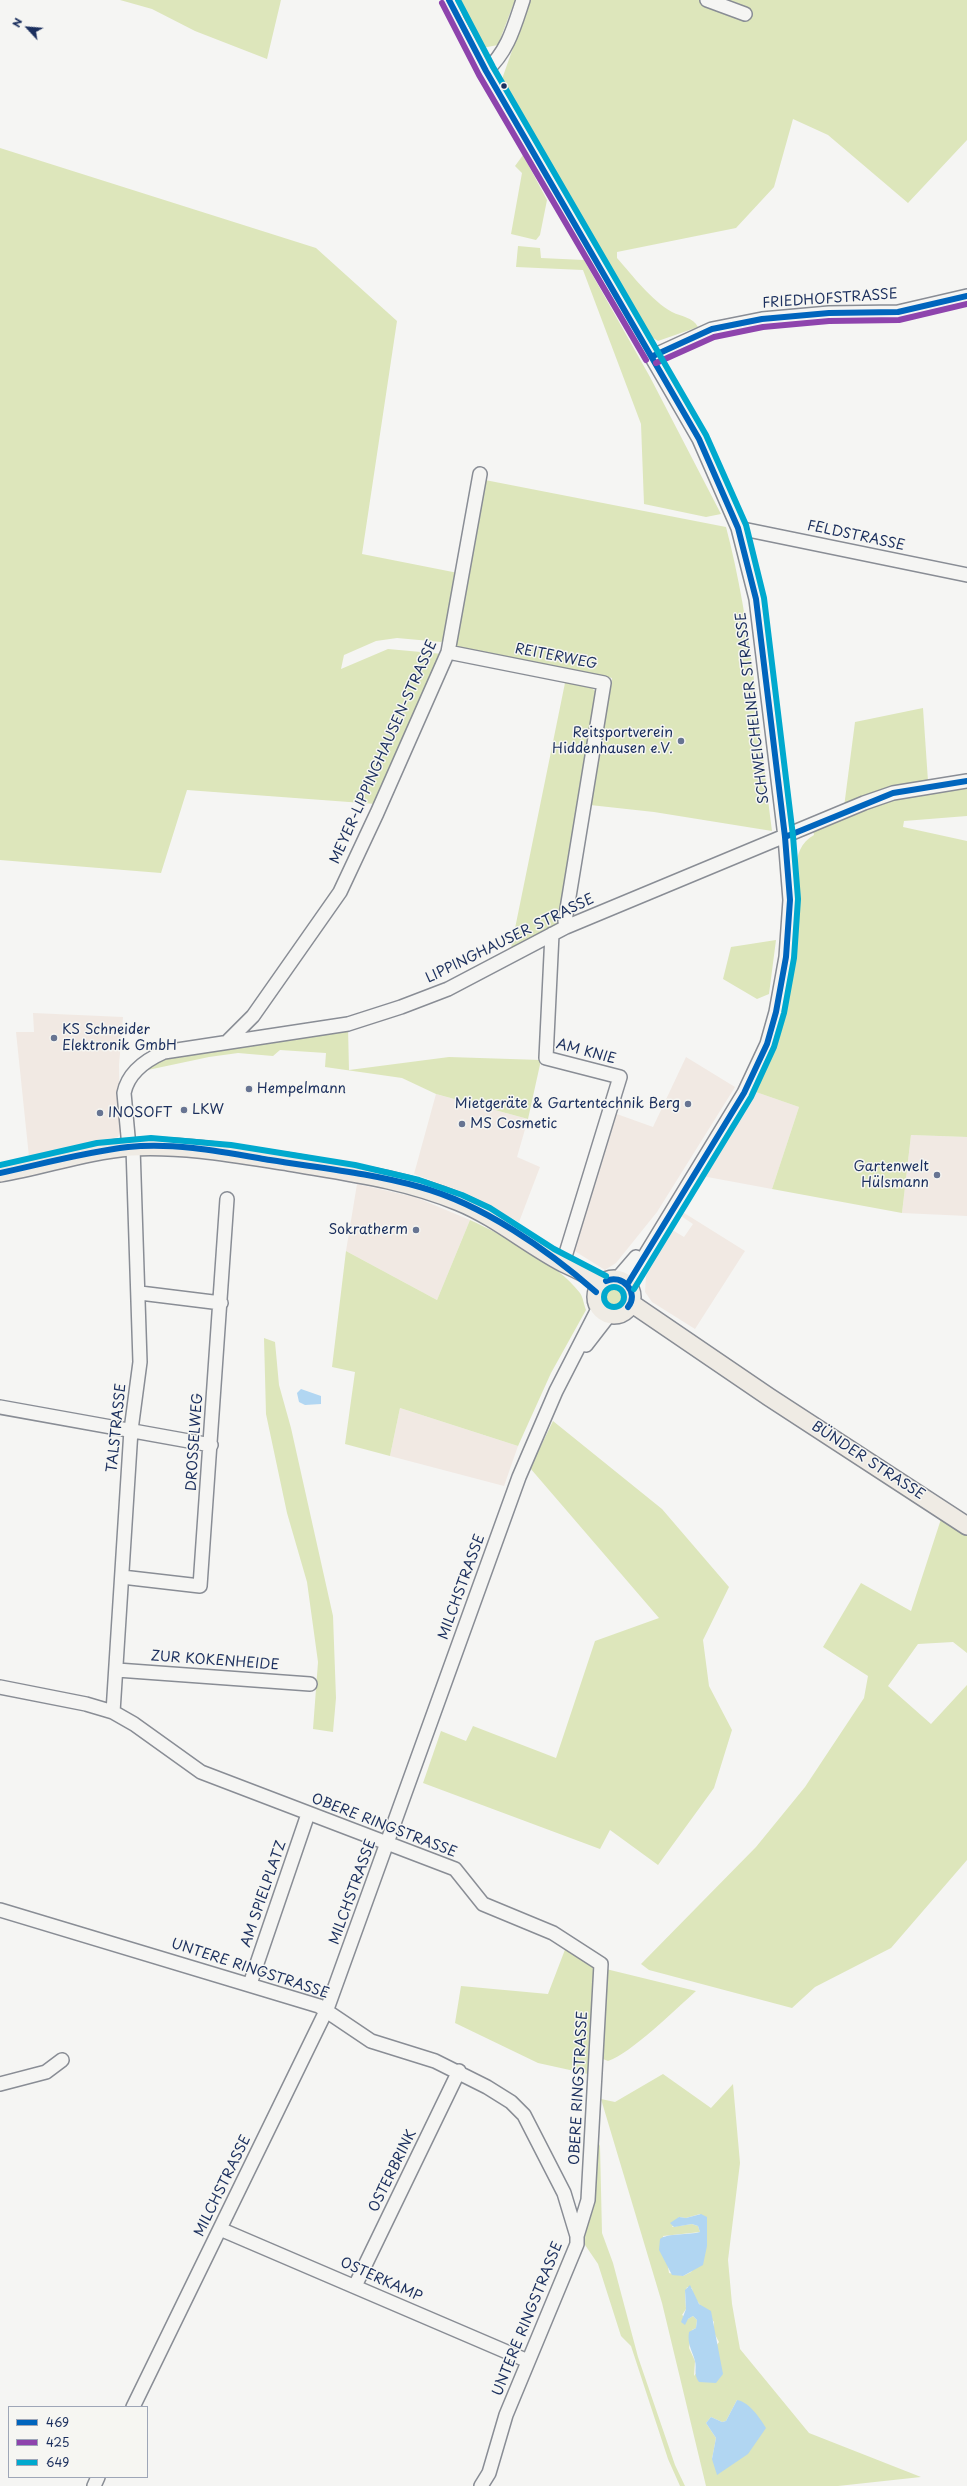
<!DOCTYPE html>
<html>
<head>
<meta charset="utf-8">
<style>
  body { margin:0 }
  #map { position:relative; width:967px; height:2486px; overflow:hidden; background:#f5f5f3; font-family:"Playpen Sans",sans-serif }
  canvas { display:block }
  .legend { position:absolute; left:8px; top:2406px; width:140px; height:72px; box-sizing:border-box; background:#f6f6f2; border:1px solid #9ea6b7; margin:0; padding:5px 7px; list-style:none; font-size:12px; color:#1b2f5e }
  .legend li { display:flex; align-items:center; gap:8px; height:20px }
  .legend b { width:20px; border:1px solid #9ea6b7 }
  .north { position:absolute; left:8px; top:8px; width:40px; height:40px; -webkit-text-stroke:3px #f6f6f2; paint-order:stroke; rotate:296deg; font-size:11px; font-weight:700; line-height:16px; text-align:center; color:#1b2f5e }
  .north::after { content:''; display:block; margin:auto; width:14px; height:18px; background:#1b2f5e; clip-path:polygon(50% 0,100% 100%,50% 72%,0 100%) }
</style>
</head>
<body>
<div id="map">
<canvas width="967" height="2486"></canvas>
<ul class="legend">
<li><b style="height:5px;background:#0065bd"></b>469</li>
<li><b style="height:5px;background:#8e44ad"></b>425</li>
<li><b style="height:5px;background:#00a9ce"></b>649</li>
</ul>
<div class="north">N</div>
</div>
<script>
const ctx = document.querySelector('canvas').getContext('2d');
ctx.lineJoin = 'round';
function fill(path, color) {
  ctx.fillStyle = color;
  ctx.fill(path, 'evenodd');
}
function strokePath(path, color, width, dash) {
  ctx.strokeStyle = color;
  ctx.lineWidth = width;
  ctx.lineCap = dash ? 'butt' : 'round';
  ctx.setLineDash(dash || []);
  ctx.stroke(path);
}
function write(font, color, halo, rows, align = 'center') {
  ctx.font = font + ' "Playpen Sans",sans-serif';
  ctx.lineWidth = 3;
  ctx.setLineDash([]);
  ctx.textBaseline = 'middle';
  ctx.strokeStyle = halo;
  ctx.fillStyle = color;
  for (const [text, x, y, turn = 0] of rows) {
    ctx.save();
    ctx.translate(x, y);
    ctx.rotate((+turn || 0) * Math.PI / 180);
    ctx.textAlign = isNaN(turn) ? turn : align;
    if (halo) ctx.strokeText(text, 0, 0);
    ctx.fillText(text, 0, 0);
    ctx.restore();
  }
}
fill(new Path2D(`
  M33,1013L123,1017L119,1065L120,1131L118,1137L29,1157L16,1032H34Z
  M686,1057L735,1087L657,1212L616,1263L605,1270L573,1250L614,1113L653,1127Z
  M753,1091L799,1107L772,1189L702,1176Z
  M436,1094L528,1119L517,1157L540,1167L519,1222L460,1191L414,1174Z
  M911,1135L967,1137V1216L902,1213Z
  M357,1184L415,1197L470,1220L437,1300L346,1251Z
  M681,1211L745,1251L695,1329L652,1302L645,1292L646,1276L651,1260L669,1228L684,1237L693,1224L678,1214Z
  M400,1408L518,1446L504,1486L390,1456Z`), '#f1e9e3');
fill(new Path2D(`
  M120,0H281L267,59L195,31L152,9Z
  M459,0H515L498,45L482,48Z
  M530,0H967V140L908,203L828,135L793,119L774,187L736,228L617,252V258C632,275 652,301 672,312C682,317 693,317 698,327L658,341L650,336L502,79Z
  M0,148L316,248L397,321L362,554L458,573L447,638L441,642L397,638L376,641L344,655L341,669L388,649L443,654L376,804L187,790L161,873L0,860Z
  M523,155L547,200L540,235L536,240L511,234L522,173L515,166Z
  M518,246L540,248L541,258L584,260L650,377L721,514L706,517L644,504L641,424L583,270L516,267Z
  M485,480L726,527C752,626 759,730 772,831L654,812L590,805L612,678L455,647Z
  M566,678L588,684L596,692L559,925L511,948Z
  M923,708L928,781L844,807L855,722Z
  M967,785V816L904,821L903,827L967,841V1137L911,1135L902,1213L772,1189L799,1107L753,1091C761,1074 771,1057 777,1039C791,997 796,953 798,910C799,884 787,850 814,835L813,830L892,798Z
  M776,940L769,994L757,999L723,979L731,947Z
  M348,1027L349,1070L449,1057L541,1060L528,1119L436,1094L402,1078L325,1067L326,1053L280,1050L273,1056L238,1053L209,1057L143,1071L169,1055Z
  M470,1220C504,1236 556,1262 580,1293C583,1297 584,1305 586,1310L551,1373L518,1446L400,1408L390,1456L345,1444L355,1372L332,1367L346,1251L437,1300Z
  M603 1297a11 11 0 1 1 22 0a11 11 0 1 1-22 0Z
  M264,1338L275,1342L279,1385L291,1428L333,1616L336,1698L333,1732L313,1729L318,1662L307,1582L287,1513L266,1414Z
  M553,1421L662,1509L729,1587L703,1640L709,1686L732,1730L714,1788L658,1865L610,1830L600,1849L423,1783L441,1731L466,1741L473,1726L556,1758L595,1641L659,1618L530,1468Z
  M942,1516L967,1533V1653L953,1642L918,1644L888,1686L931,1724L967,1685V1860L891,1948L815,1987L792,2008L649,1970L641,1964L756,1847L805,1787L864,1698L868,1676L823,1647L861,1583L911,1611Z
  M566,1947L591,1965L597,1976L588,2074L538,2063L455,2023L461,1986L548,1994Z
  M606,1969L696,1991C676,2009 630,2054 608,2061L603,2059Z
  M663,2074L711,2108L733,2084L740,2163L728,2260L732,2304L740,2349L809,2433L921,2477L838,2486H706L662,2303L601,2099L615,2102ZM700,2214L706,2225V2250L691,2272L683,2276L669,2273L663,2236L700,2232L698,2226L692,2224L672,2227L679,2217L686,2218ZM687,2287L692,2288L693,2296L714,2322L713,2331L719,2342L694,2376L695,2361L689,2348L692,2330L696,2328L697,2320L693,2316L688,2319L682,2315L686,2309L685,2294ZM737,2400L753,2412L712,2459L716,2438L706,2423L711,2417L722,2422L726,2421Z
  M598,2142L600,2146L602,2233L613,2263L638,2357L675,2465L685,2486H680L668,2459L631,2346L621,2336L598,2264L581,2239Z`), '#dde6bb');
fill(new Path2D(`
  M301,1389L321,1396V1404L305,1405L299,1402L297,1393Z
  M701,2214L707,2217V2246L703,2265L683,2276L672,2275L659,2250L660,2239C667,2233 690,2235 700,2232L698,2226L692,2224L674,2227L670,2223L679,2217L686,2218Z
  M690,2285L699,2304L711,2311L723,2374L716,2383L699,2382C693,2374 697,2369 695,2361C692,2350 687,2344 689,2332L696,2328L697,2320L693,2316L688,2319L685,2325L681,2322L686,2309L685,2290Z
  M737,2400C749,2402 760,2418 766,2428L748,2454L717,2475L712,2459L716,2438L706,2423L711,2417L722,2422L726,2421Z`), '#b1d6f2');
const minor = new Path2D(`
  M449,0L458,21L486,71L699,439L738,528L756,599L785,837L790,900L786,957L776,1012L767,1044L744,1093L627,1285
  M707,0L745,14
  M486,71C508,51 514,27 523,0
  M653,356L712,329L762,319L829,313L898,312L967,296
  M738,528L967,575
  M448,652L604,683L565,921L566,927
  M552,934L546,1058L620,1077L563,1263
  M228,1041L253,1016L340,892L377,813L448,652L480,474
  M129,1147L124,1093C128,1073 146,1060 164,1052L348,1024L401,1007L448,989L566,927L864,803L893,793L967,781
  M617,1279L636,1257
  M140,1293L221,1303
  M586,1345L610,1314
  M0,1407L211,1445
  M122,1577L200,1586L227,1199
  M117,1670L310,1684
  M0,1687L86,1704L113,1712L134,1724L201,1772L455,1869L483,1904L553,1933L601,1964L588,2200L577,2236
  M113,1712L131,1430L140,1362L133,1147
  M0,1910L319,2006L371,2041L435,2061L487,2087L511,2102L524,2115L564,2193L577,2236V2244L506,2415L489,2473L481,2486
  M250,1984L308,1814
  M0,2084L46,2072L62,2060
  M220,2229L528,2361
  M355,2286L459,2071
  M133,2407L327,2009L519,1477L556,1391L599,1307
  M94,2486L98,2477`);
const major = new Path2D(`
  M0,1173C43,1166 87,1150 131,1147C183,1144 237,1154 289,1162C347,1172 404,1179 459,1202C496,1217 527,1244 563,1263C576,1269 589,1275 602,1283
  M596 1297a18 18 0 1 1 36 0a18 18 0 1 1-36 0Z
  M631,1303L769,1397L967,1526`);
strokePath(minor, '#898d95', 16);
strokePath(major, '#898d95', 20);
strokePath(minor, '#f5f5f3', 13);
strokePath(major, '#efebe4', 17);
strokePath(new Path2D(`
  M449,0L486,71L699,439L738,528L756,599L785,837L790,900L786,957L776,1012L767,1044L744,1093L627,1285
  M653,356L712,329L762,319L829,313L898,312L967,296
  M785,837L893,793L967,781
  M0,1173C42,1164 85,1152 128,1147C174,1142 224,1152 270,1160C320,1168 371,1173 420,1187C482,1204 548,1250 596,1292
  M606,1281C622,1273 640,1293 628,1307`), '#0065bd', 6);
strokePath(new Path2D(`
  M442,3L479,75L646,360
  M656,363L714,337L763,327L829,321L899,320L967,304`), '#8e44ad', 6);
strokePath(new Path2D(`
  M458,0L493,67L706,435L746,525L764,598L793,836L798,899L794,958L784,1013L774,1047L751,1097L634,1289
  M0,1165L97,1143L151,1138L231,1145L355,1165L419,1180L462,1195L490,1208L554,1249L606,1276
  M604 1297a10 10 0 1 1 20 0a10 10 0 1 1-20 0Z`), '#00a9ce', 6);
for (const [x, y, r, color] of [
  [504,86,3.5,"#1b2f5e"],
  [681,741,4,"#677492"],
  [54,1038,4,"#677492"],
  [249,1089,4,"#677492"],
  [688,1104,4,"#677492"],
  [184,1110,4,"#677492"],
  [100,1113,4,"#677492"],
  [462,1124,4,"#677492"],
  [937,1175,4,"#677492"],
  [416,1230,4,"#677492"]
]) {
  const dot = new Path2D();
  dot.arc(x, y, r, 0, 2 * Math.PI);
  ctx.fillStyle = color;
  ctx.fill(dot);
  strokePath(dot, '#f6f6f2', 1.5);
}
write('14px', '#1b2f5e', '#f6f6f2', [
  ["FRIEDHOFSTRASSE",830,299,-4],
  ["FELDSTRASSE",856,536,12],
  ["REITERWEG",556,657,11],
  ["SCHWEICHELNER STRASSE",753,708,-97],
  ["MEYER-LIPPINGHAUSEN-STRASSE",384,752,-66],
  ["LIPPINGHAUSER STRASSE",510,939,-26],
  ["AM KNIE",586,1052,15],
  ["TALSTRASSE",117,1428,-84],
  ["DROSSELWEG",195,1442,-86],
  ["BÜNDER STRASSE",868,1461,33],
  ["MILCHSTRASSE",462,1587,-70],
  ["ZUR KOKENHEIDE",215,1661,4],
  ["OBERE RINGSTRASSE",384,1826,21],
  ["MILCHSTRASSE",353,1892,-70],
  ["AM SPIELPLATZ",264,1894,-71],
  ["UNTERE RINGSTRASSE",250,1969,18],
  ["OBERE RINGSTRASSE",579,2088,-87],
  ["OSTERBRINK",393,2171,-64],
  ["MILCHSTRASSE",223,2186,-64],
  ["OSTERKAMP",381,2280,24],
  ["UNTERE RINGSTRASSE",528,2319,-68]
]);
write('14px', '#1b2f5e', '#f6f6f2', [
  ["Reitsportverein",673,733,"right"],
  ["Hiddenhausen e.V.",673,749,"right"],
  ["KS Schneider",62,1030],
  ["Elektronik GmbH",62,1046],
  ["Hempelmann",257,1089],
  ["Mietgeräte & Gartentechnik Berg",680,1104,"right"],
  ["LKW",192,1110],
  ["INOSOFT",108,1113],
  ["MS Cosmetic",470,1124],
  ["Gartenwelt",929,1167,"right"],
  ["Hülsmann",929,1183,"right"],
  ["Sokratherm",408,1230,"right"]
], 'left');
</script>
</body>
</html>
